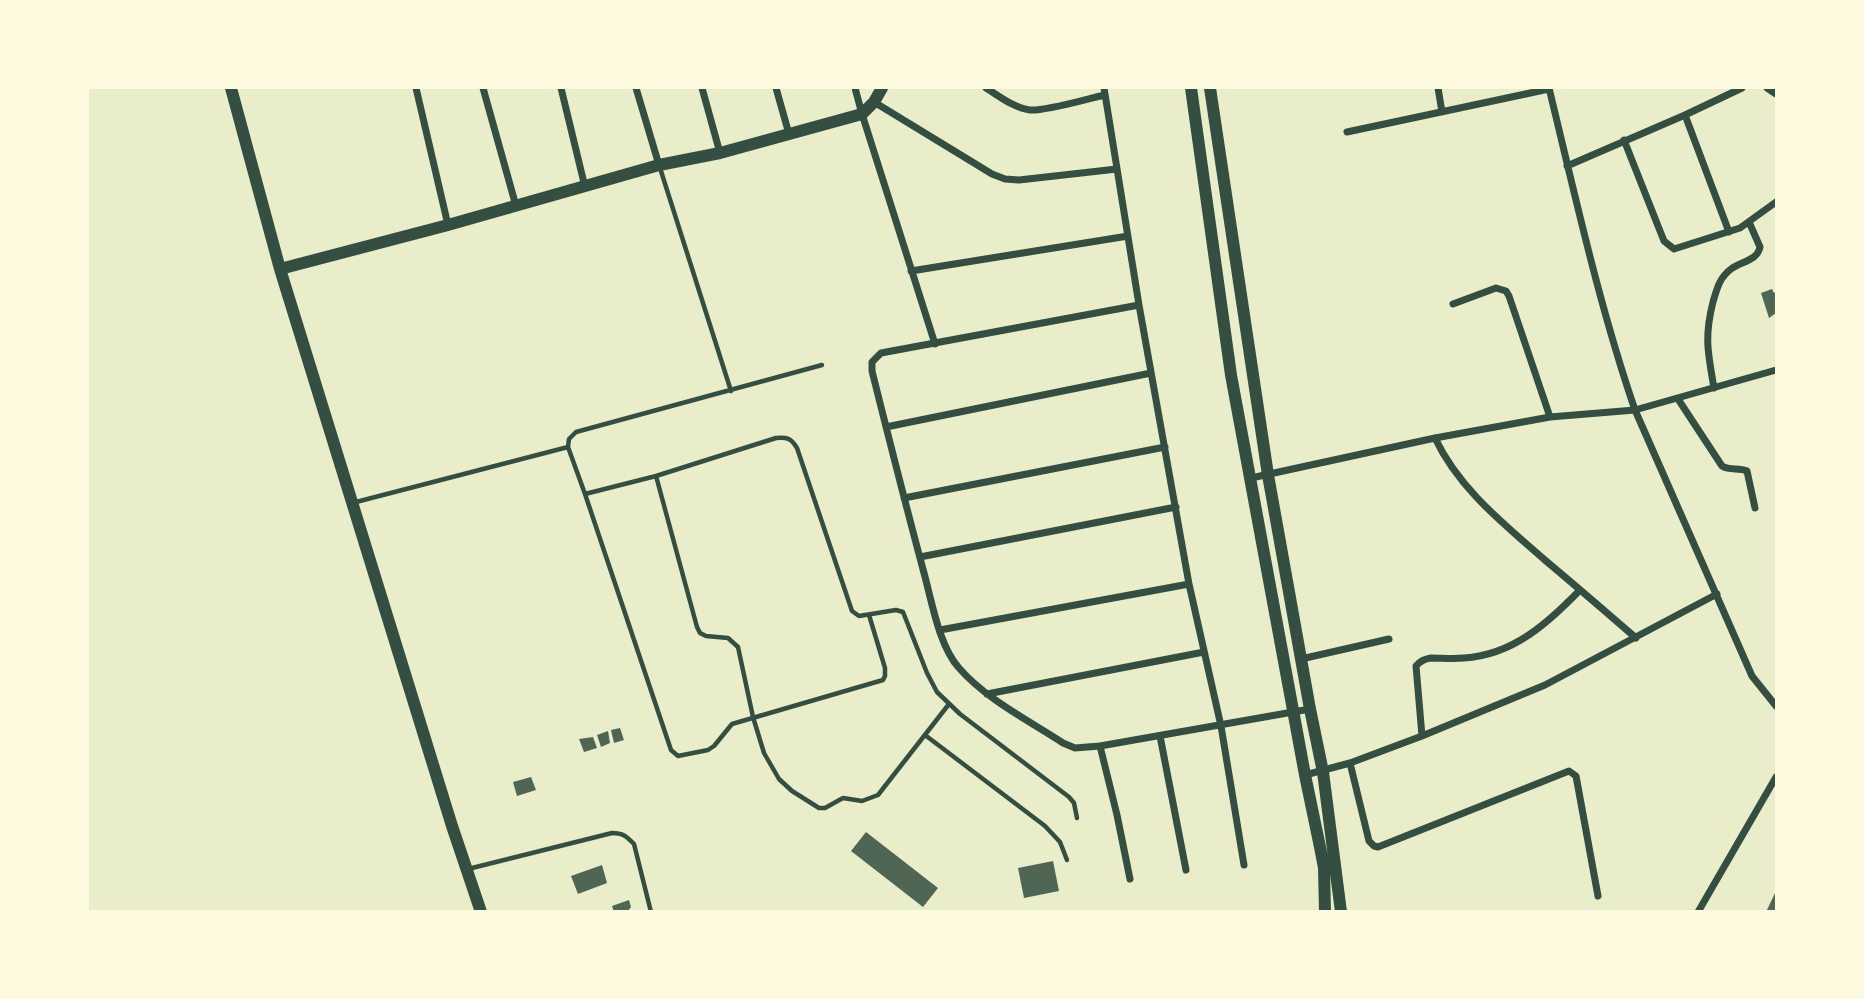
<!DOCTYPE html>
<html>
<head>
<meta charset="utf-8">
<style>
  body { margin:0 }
  #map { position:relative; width:1864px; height:999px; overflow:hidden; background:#e9edc9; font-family:"Roboto Serif",serif }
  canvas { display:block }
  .frame { position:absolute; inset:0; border:89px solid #fefae0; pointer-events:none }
</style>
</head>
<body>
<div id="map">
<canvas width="1864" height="999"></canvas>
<div class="frame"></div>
</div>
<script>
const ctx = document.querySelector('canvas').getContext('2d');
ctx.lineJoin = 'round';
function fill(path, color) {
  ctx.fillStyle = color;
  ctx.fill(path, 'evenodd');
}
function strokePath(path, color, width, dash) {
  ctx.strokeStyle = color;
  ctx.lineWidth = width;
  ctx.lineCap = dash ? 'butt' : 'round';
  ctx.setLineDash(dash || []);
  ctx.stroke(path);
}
fill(new Path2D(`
  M1772,289L1774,293L1776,291V313L1769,318L1761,293Z
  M620,728L624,740L614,743L611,730Z
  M608,731L610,743L601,747L597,735Z
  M593,737L597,748L584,752L579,739Z
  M531,777L536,790L517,796L513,782Z
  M866,832L938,888L923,907L851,851Z
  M1053,861L1059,891L1024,898L1018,868Z
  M602,865L607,883L578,894L571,876Z
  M1776,891V912H1766Z
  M629,900L631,907L627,912H614L612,906Z`), '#4f6655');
strokePath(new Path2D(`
  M660,168L731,391
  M656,476L697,627L700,633L706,636L728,638L738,647L753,717L764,753L779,779L792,791L819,808H825L843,798L862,801L878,795L949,704
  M585,494L568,447L569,439L576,432L822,365
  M356,502L568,447
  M869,615L885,668V676L883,680L732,724L714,746L708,750L678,756L671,750L585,494L656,476L776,438C787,437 791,438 797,448L852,611L859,616L896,610L903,612L927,673L937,692L960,714L1069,797L1074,803L1077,818
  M925,735L1045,826L1060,842L1067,860
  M468,869L612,833C623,833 626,836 634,844L651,912`), '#344e41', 4.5);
strokePath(new Path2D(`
  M416,88L448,225
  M483,88L516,206
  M561,88L585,187
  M636,88L659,165
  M702,88L720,153
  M776,88L789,134
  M855,88L862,114L935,344
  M986,88C999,96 1014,108 1030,110C1047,111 1086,99 1105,95
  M1104,88L1139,305L1189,584L1221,726L1244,865
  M1438,88L1442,112
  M1549,88C1575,195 1599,305 1635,410L1752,676L1776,706
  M1767,88L1776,94
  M874,102L992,174L1005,179L1019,180L1117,169
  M1685,115L1729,232
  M1347,132L1549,89
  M1624,140L1664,241L1674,249L1740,228L1776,202
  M1567,166L1685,115L1742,88
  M911,271L1128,236
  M1453,304L1496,288L1506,291L1509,296L1550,417
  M1139,305L881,353L872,362V371C889,439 906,506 924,573C932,602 939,646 959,668C987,700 1028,720 1063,743L1075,748L1100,746L1310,709
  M1714,388C1708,353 1704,337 1713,302C1717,288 1720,277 1731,269C1742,261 1757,261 1760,247L1749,222
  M1678,399L1722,466C1730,471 1739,467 1747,471L1755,508
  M886,427L1151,373
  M1435,438C1459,489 1504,524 1546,561C1576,586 1606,612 1636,638
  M1251,478L1435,438L1550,417L1635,410L1776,370
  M904,498L1165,447
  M920,557L1176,507
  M940,630L1189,584
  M1301,659L1389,639
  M987,694L1204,652
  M1160,736L1186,870
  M1422,736L1416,666C1420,661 1424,659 1431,658C1442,658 1453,659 1464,658C1513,655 1548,623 1580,590
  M1100,746L1117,815L1130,879
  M1350,763L1369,841L1374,846L1378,847L1569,771L1576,776L1598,896
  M1305,775L1350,763L1422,736L1545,685L1717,594
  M1698,912L1776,777`), '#344e41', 7);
strokePath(new Path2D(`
  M231,88L280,269L452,826L481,912
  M1191,88L1231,375L1305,775L1320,847L1324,868L1325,912
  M1210,88L1268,475L1310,709L1323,772L1341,912
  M280,269L448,225L659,165L720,153L862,114L874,102L882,88`), '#344e41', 12);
</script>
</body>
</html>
